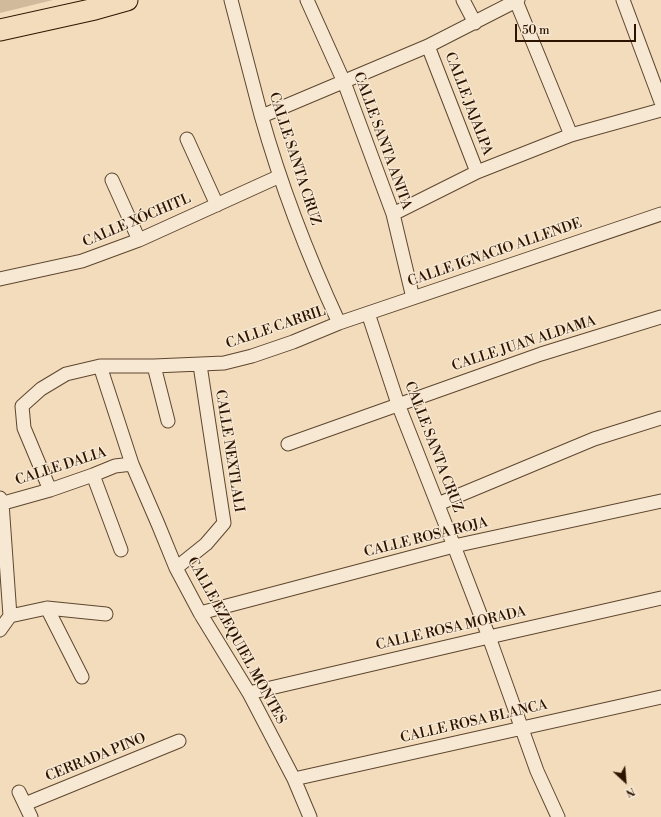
<!DOCTYPE html>
<html>
<head>
<meta charset="utf-8">
<style>
  body { margin:0 }
  #map { position:relative; width:661px; height:817px; overflow:hidden; background:#f2dcbb; font-family:"Libre Bodoni",serif }
  canvas { display:block }
  .north { position:absolute; left:605px; top:761px; width:40px; height:40px; -webkit-text-stroke:3px #f7e8d3; paint-order:stroke; rotate:154deg; font-size:11px; font-weight:700; line-height:16px; text-align:center; color:#2d1400 }
  .north::after { content:''; display:block; margin:auto; width:14px; height:18px; background:#2d1400; clip-path:polygon(50% 0,100% 100%,50% 72%,0 100%) }
  .scale { position:absolute; left:515px; top:24px; width:121px; height:18px; box-sizing:border-box; border:2px solid #2d1400; border-top:0; padding-left:5px; font-size:12px; line-height:14px; white-space:nowrap; color:#2d1400; -webkit-text-stroke:3px #f7e8d3; paint-order:stroke }
</style>
</head>
<body>
<div id="map">
<canvas width="661" height="817"></canvas>
<div class="north">N</div>
<div class="scale">50 m</div>
</div>
<script>
const ctx = document.querySelector('canvas').getContext('2d');
ctx.lineJoin = 'round';
function fill(path, color) {
  ctx.fillStyle = color;
  ctx.fill(path, 'evenodd');
}
function strokePath(path, color, width, dash) {
  ctx.strokeStyle = color;
  ctx.lineWidth = width;
  ctx.lineCap = dash ? 'butt' : 'round';
  ctx.setLineDash(dash || []);
  ctx.stroke(path);
}
function write(font, color, halo, rows, align = 'center') {
  ctx.font = font + ' "Libre Bodoni",serif';
  ctx.lineWidth = 3;
  ctx.setLineDash([]);
  ctx.textBaseline = 'middle';
  ctx.strokeStyle = halo;
  ctx.fillStyle = color;
  for (const [text, x, y, turn = 0] of rows) {
    ctx.save();
    ctx.translate(x, y);
    ctx.rotate((+turn || 0) * Math.PI / 180);
    ctx.textAlign = isNaN(turn) ? turn : align;
    if (halo) ctx.strokeText(text, 0, 0);
    ctx.fillText(text, 0, 0);
    ctx.restore();
  }
}
fill(new Path2D(`
  M0,0H53L0,13Z`), '#d1ba9b');
const street = new Path2D(`
  M231,0C241,38 251,77 261,115C281,186 308,256 339,323
  M307,0L344,82L393,214L413,298
  M463,0L475,23
  M623,0L661,102
  M516,1L571,135
  M428,46L477,172
  M262,116L428,46L518,0
  M187,139L217,205
  M112,180L139,240
  M393,214L477,172L571,135L661,110
  M0,279L82,261L139,240L280,176
  M368,313L398,404L454,546L489,637L537,771L558,817
  M100,366L132,464L158,524L176,568L200,613L249,693L294,779L310,817
  M154,366L168,421
  M288,444L541,354L661,317
  M93,475L121,550
  M50,490L24,428L22,406L41,389L66,374L100,366H154L224,363L252,356L293,342L339,323L661,214
  M0,498L2,503L10,616L0,630
  M0,504L50,490L93,475L115,466L132,464
  M438,504L594,439L661,418
  M176,568L206,544L224,523L200,365
  M47,608L106,614
  M200,613L454,546L661,501
  M10,616L47,608L82,677
  M249,693L489,637L661,598
  M294,779L661,697
  M19,792L31,817
  M25,804L179,741`);
const primary = new Path2D(`
  M0,30L95,9L127,0`);
strokePath(street, '#5e462f', 15);
strokePath(primary, '#2d1400', 23);
strokePath(street, '#f7e8d3', 13);
strokePath(primary, '#f2dcbb', 21);
write('14px', '#2d1400', '#f7e8d3', [
  ["CALLE JAJALPA",468,104,69],
  ["CALLE SANTA ANITA",382,141,70],
  ["CALLE SANTA CRUZ",294,159,72],
  ["CALLE XÓCHITL",137,221,-23],
  ["CALLE IGNACIO ALLENDE",495,253,-19],
  ["CALLE CARRIL",276,328,-19],
  ["CALLE JUAN ALDAMA",524,344,-18],
  ["CALLE SANTA CRUZ",433,447,69],
  ["CALLE NEXTLALI",229,451,81],
  ["CALLE DALIA",61,467,-18],
  ["CALLE ROSA ROJA",426,538,-14],
  ["CALLE ROSA MORADA",451,629,-13],
  ["CALLE EZEQUIEL MONTES",236,641,61],
  ["CALLE ROSA BLANCA",474,722,-13],
  ["CERRADA PINO",96,758,-22]
]);
</script>
</body>
</html>
